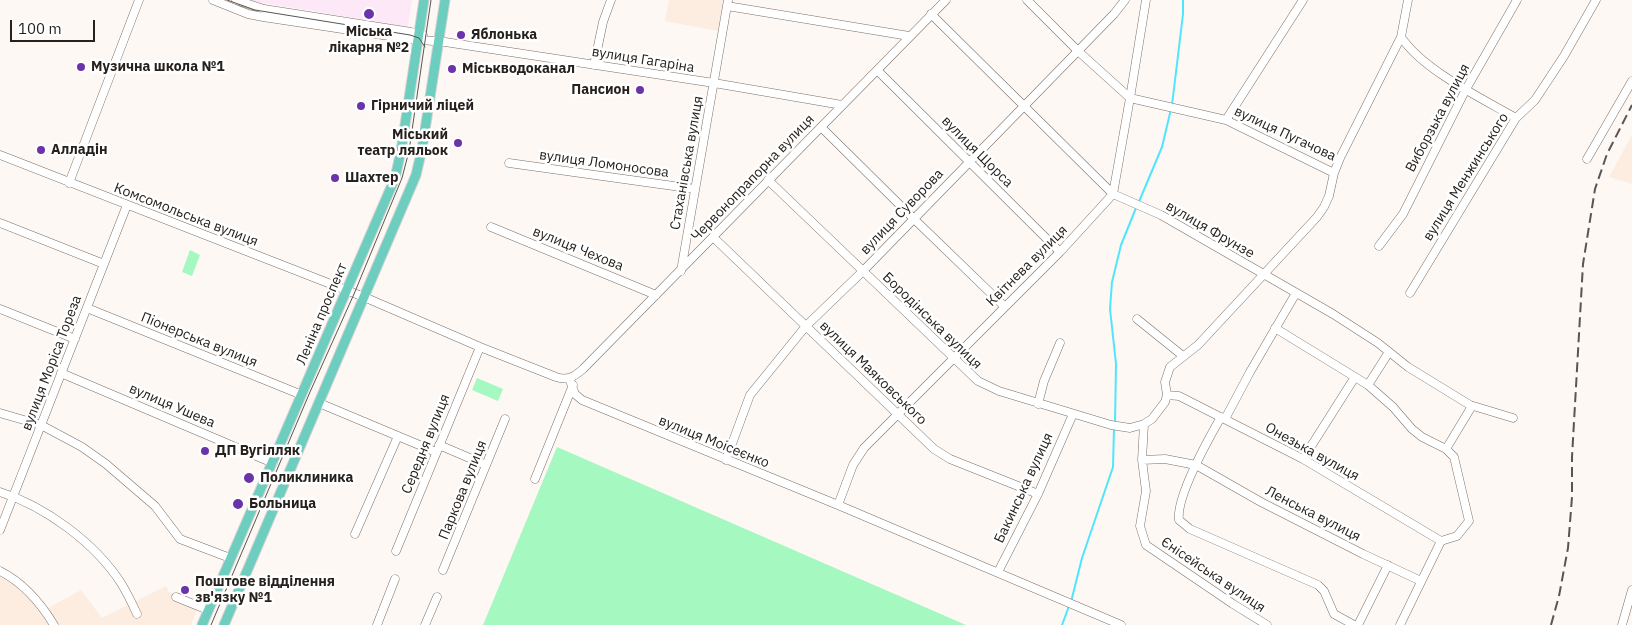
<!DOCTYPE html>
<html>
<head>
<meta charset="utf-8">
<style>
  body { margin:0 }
  #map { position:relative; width:1632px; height:625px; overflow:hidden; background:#fdf8f4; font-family:"IBM Plex Sans",sans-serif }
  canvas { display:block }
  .scale { position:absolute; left:10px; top:20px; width:85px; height:22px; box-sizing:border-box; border:2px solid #26211d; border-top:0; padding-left:6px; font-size:15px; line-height:18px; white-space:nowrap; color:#26211d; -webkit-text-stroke:4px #fff; paint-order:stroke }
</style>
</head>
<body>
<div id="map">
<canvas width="1632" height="625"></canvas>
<div class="scale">100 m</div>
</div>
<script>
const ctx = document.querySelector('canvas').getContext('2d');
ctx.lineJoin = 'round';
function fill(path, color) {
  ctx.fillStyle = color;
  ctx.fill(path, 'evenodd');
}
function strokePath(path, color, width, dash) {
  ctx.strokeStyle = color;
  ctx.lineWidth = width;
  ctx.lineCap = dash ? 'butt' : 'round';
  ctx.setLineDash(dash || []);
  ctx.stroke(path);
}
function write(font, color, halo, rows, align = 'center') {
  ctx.font = font + ' "IBM Plex Sans",sans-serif';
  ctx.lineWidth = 5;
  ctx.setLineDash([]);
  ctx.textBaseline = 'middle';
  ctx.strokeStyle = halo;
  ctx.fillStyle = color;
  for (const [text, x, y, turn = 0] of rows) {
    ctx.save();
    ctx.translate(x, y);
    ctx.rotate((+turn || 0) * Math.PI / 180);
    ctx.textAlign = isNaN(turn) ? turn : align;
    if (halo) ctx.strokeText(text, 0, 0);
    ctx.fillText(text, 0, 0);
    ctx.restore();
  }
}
fill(new Path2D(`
  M669,0H723L718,31L665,21Z
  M1632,135V184L1609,177Z
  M0,574L20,586L43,611L81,590L102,618L166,586L169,592L199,605L191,625H0Z`), '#fdece0');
fill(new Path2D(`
  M246,0H412L408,27Z`), '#fce8f7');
fill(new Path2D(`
  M190,250L200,255L192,276L182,272Z
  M477,378L503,389L498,401L472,390Z
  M557,447L966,625H483Z`), '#a5f8c0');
strokePath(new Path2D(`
  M1172,105L1183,14V0
  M1138,204L1162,147L1171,109
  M1115,423L1116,364L1110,309L1112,282L1121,245L1136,208
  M1071,602L1082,558L1113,467L1114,428
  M1062,625L1069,606`), '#4fe6fd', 2);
const minor = new Path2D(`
  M213,0L248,14L263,17L409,39L445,42L714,83L842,105
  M236,0L264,9L411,32L423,35
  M1027,0L1078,51L1130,98L1226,120L1334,173
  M727,6L909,36
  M931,14L1113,194L1161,215L1333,314L1378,343L1408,367L1470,405L1513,418
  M1401,37C1423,70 1481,98 1516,118
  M594,65L603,22L611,0
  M877,70L1060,252
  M1226,120L1303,0
  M821,127L913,218L1004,306
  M0,155L364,297L480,347L556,377C567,381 574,377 583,369L946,0
  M1587,159L1632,81
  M509,163L695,189
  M768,180L978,381L999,391L1111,425L1130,428L1144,424L1152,419L1165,402L1167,395L1165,382L1170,367L1198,345L1317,217L1324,207L1329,196L1334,173L1340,158L1401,37L1408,0
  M69,183L139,0
  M0,223L104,264
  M491,227L656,295
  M713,237L934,449L950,459L1038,494
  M1379,246L1403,214L1466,89L1517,0
  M681,271L728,0
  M1410,293L1516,118L1535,100L1564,56L1596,0
  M87,308L302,395
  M0,309L75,339
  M1137,319L1183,356
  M1275,328L1368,385L1393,407L1412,429L1422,437L1446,449L1454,457L1469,521L1457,536L1441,541
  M61,373L273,463
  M569,378L575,394L582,400L838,505L1121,625
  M1368,385L1389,352
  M1167,395L1179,396L1303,459L1441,541
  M319,403L436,452
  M1038,404L1044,381L1060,343
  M0,413L41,425L82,447L106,464L155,506L180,539L230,558
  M1221,417C1209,438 1176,497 1179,520L1190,529L1318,585L1324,591L1334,614L1354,625
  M1225,419L1250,372L1296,293
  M1144,424L1142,460L1146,491L1140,526L1146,545L1233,604L1267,625
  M439,445L486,465
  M1446,449L1472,406
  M1303,459L1355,377
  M726,460L750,395L806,326L862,272L1114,14L1125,0
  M1142,460L1165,459L1196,465L1261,502L1363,554L1421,581
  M535,479L573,385
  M0,492C45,506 95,543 121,583C127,593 132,603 137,614
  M838,505L853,465L864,448L1060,252L1113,194L1130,98L1146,0
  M0,530L127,205
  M355,534L398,436
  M396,551L480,347
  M443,570L505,419
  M0,571C24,583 40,602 54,625
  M998,572L1038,494L1073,414
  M176,597L208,610
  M377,625L395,579
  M425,625L437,597
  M1358,625L1388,565
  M1400,625L1441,541
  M1622,625L1632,590`);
const major = new Path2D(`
  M202,625L395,178L401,151L424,0
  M224,625L416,175L422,149L445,0`);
strokePath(minor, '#7c6f67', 9);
strokePath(major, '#d4d3d2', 11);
strokePath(minor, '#fff', 8);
strokePath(major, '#6dcdbf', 9);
strokePath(new Path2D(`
  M227,0L255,10L410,35L419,38L425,47
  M211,625L310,392L354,294L402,178L409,151L431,0`), '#5a5551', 1);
strokePath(new Path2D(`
  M1551,625L1559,596L1568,548L1572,497V457L1583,264L1595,189L1607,154L1632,105`), '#5a5551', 2, [10, 5]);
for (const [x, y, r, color] of [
  [369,14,6,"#6a33a9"],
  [461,35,5,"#6a33a9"],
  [81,67,5,"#6a33a9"],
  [452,69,5,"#6a33a9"],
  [640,90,5,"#6a33a9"],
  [361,106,5,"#6a33a9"],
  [458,143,5,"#6a33a9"],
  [41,150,5,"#6a33a9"],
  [335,178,5,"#6a33a9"],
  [205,451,5,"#6a33a9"],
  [249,478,6,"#6a33a9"],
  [238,504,6,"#6a33a9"],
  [185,590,5,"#6a33a9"]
]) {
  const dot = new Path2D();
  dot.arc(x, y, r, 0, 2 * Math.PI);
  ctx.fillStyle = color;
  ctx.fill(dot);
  strokePath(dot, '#fff', 2);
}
write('bold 14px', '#26211d', '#fff', [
  ["Міська",369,32,"center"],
  ["лікарня №2",369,48,"center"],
  ["Яблонька",471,35],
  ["Музична школа №1",91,67],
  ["Міськводоканал",462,69],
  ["Пансион",630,90,"right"],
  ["Гірничий ліцей",371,106],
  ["Міський",448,135,"right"],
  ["театр ляльок",448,151,"right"],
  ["Алладін",51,150],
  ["Шахтер",345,178],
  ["ДП Вугілляк",215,451],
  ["Поликлиника",260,478],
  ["Больница",249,504],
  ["Поштове відділення",195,582],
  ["зв'язку №1",195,598]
], 'left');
write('14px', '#26211d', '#fff', [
  ["вулиця Гагаріна",643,60,9],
  ["Виборзька вулиця",1438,118,-62],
  ["вулиця Пугачова",1285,134,25],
  ["вулиця Щорса",977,152,45],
  ["Стаханівська вулиця",687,163,-80],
  ["вулиця Ломоносова",604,164,8],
  ["вулиця Менжинського",1466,177,-58],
  ["Червонопрапорна вулиця",753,178,-46],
  ["вулиця Суворова",902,212,-46],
  ["Комсомольська вулиця",186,215,21],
  ["вулиця Фрунзе",1210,230,30],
  ["вулиця Чехова",578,249,22],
  ["Квітнева вулиця",1027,266,-45],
  ["Леніна проспект",322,314,-67],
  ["Бородінська вулиця",932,321,44],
  ["Піонерська вулиця",199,340,22],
  ["вулиця Моріса Тореза",52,363,-69],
  ["вулиця Маяковського",873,373,44],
  ["вулиця Ушева",172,406,23],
  ["вулиця Моісеєнко",714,442,22],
  ["Середня вулиця",426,444,-68],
  ["Онезька вулиця",1312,452,29],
  ["Бакинська вулиця",1024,488,-65],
  ["Паркова вулиця",463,490,-68],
  ["Ленська вулиця",1313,514,27],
  ["Єнісейська вулиця",1213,575,34]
]);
</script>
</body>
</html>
